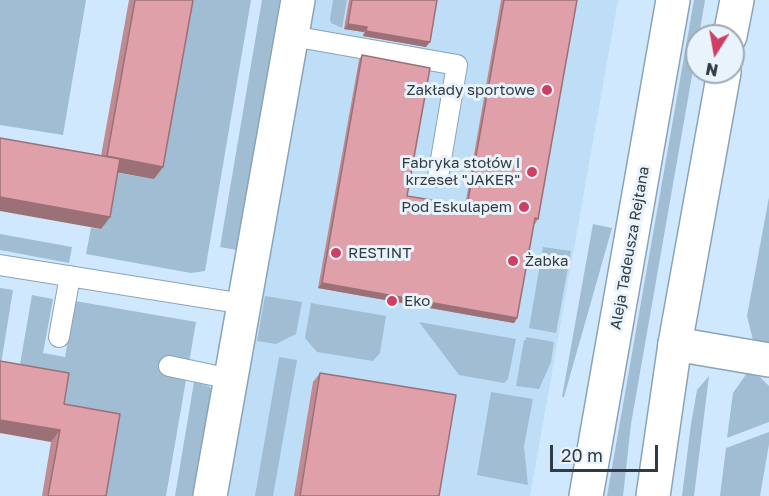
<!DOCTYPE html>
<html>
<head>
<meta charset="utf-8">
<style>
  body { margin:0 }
  #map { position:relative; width:769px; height:496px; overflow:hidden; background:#cfe8fd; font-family:"Golos Text",sans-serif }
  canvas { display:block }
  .north { position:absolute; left:685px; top:24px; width:60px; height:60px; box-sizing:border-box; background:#e9f3fc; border:2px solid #9fa9b2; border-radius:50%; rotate:191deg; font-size:16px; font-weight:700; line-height:24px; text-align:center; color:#313b43 }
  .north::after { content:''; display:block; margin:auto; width:21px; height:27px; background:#ce3f64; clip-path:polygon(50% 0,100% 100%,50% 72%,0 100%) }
  .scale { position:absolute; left:550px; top:445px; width:108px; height:27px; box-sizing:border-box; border:3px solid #313b43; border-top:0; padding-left:8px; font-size:18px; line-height:21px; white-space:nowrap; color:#313b43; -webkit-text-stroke:4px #e9f3fc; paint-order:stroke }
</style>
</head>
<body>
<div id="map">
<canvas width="769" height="496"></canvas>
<div class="north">N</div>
<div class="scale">20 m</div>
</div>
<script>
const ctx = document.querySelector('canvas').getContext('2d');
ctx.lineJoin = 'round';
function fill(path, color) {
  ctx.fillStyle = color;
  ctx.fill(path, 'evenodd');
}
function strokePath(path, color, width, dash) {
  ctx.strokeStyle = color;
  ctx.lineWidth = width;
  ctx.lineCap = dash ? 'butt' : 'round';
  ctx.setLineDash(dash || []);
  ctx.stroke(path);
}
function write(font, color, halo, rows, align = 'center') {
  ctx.font = font + ' "Golos Text",sans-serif';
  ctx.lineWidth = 6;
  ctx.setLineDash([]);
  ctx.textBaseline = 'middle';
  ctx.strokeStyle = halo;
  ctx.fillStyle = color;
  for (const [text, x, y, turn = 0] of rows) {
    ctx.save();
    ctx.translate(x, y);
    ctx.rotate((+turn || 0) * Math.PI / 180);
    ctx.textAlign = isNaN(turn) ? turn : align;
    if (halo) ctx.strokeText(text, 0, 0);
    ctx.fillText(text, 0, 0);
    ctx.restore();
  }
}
fill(new Path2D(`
  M312,0H618L530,496H225Z`), '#beddf7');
fill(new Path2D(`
  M0,0H86L63,135L0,125Z
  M186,0H251L205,271L191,273L86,254L91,228L102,229L112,172L155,179Z
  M262,0H280L237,250L220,247Z
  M333,0H347L342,28L331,23L330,19Z
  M694,0H705L699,36H697V47L631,424L623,496H607Z
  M769,197V343L753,340L747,316Z
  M593,224L612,228L564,397H562Z
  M0,234L72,247L69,263L0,250Z
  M543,247L571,251L556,333L529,328Z
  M0,288L13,290L0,370Z
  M32,295L53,299L43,353L65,357L75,301L196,322L166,496H101L57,413L18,376Z
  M265,296L302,302L296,334L276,344L257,341Z
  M311,303L386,316L380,353L373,361L317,352L305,338Z
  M419,322L516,339L508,379L504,383L459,375Z
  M526,337L554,342L551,362L539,389L516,386L524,340H526Z
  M279,357L297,360L273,496H255Z
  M747,373L760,377L769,386V422L727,438L733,393Z
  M709,376L694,496H682L691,424L697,390Z
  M194,382L209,386L213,391L197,496H175Z
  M491,392L533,399L524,446L528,485L477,475Z
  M769,432V444L760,496H720L726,448Z`), '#a0bdd4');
const lane = new Path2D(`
  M292,36L457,65L438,177
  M0,265L244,304
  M59,337L70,276
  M169,366L231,379`);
const street = new Path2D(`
  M675,344L769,360
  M210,496L298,0`);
const secondary = new Path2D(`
  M730,36L737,0
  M586,496L673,0
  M653,496L675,344L724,72`);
strokePath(lane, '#8ba3b6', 22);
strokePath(street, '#8ba3b6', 36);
strokePath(secondary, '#8ba3b6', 36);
strokePath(lane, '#fff', 20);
strokePath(street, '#fff', 33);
strokePath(secondary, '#fff', 33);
fill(new Path2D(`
  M129,0H193L163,167L154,179L118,172L110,217L101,229V156Z
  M349,0H437L426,47L363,36L364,32L344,29Z
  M501,0H577L538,219L535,224H534L517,318L514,323L318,288L359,60L362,55L407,196L465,206Z
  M320,373L439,496H294L313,382Z
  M64,404L106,496H42L51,442Z`), '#c08a92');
fill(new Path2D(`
  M348,24L367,27L364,32L344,29Z
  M366,31L430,42L426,47L363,36Z
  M107,156L163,167L154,179L98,169Z
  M0,197L110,217L101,229L0,211Z
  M322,283L517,318L514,323L318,288Z
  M0,420L60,430L51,442L0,433Z`), '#9c7077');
const building = new Path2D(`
  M135,0H193L163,167L107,156Z
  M352,0H437L430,42L366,31L367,27L348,24Z
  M504,0H577L538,219L535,218L517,318L322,283L362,55L430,68L407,196L467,206Z
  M0,138L120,159L110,217L0,197Z
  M0,361L69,373L64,404L120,414L106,496H48L60,430L0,420Z
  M320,373L456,395L439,496H300Z`);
fill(building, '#dfa0aa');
strokePath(building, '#9c7077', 1.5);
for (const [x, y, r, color] of [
  [547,90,6,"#ce3f64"],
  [532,172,6,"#ce3f64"],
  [524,207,6,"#ce3f64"],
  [336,253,6,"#ce3f64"],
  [513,261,6,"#ce3f64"],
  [392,301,6,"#ce3f64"]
]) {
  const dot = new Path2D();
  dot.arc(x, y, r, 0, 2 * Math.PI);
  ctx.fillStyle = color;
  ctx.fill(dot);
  strokePath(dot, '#e9f3fc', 2);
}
write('15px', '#313b43', '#e9f3fc', [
  ["Zakłady sportowe",535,90],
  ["Fabryka stołów i",520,163],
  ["krzeseł \"JAKER\"",520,180],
  ["Pod Eskulapem",512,207],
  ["RESTINT",348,253,"left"],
  ["Żabka",525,261,"left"],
  ["Eko",404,301,"left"]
], 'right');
write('15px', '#313b43', '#e9f3fc', [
  ["Aleja Tadeusza Rejtana",630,248,-80]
]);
</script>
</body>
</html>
